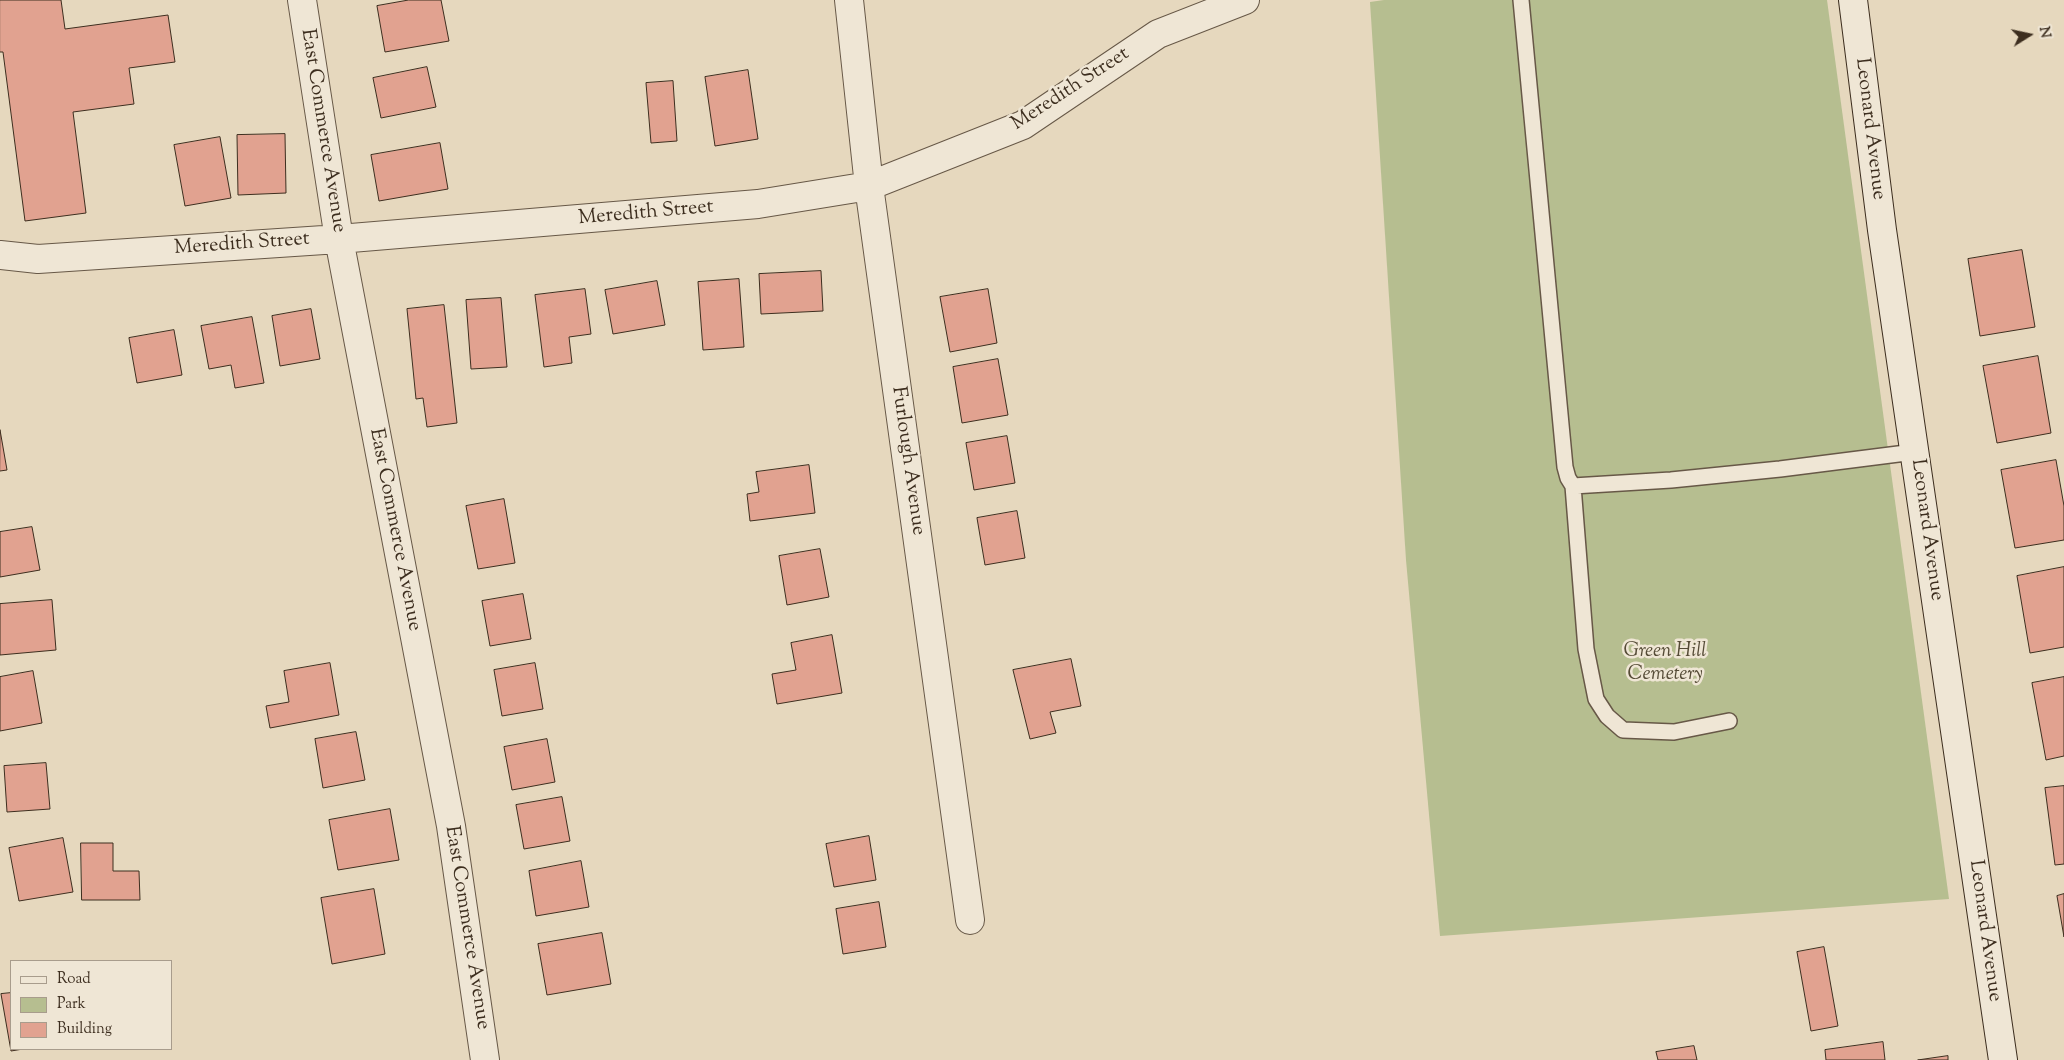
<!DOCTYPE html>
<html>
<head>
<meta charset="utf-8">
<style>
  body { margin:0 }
  #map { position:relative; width:2064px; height:1060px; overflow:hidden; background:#e6d8be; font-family:"Sorts Mill Goudy",serif }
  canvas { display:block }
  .legend { position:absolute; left:10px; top:960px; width:162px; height:90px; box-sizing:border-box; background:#efe6d5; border:1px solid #a89c8c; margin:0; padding:6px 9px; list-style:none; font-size:15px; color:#3d2e1f }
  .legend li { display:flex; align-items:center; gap:10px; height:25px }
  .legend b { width:25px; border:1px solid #a89c8c }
  .north { position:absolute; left:2004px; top:10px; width:50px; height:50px; -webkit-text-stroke:4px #efe6d5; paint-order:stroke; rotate:80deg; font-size:14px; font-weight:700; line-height:20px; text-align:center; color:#3d2e1f }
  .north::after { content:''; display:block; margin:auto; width:18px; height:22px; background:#3d2e1f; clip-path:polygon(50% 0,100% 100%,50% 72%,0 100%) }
</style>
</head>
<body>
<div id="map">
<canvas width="2064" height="1060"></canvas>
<ul class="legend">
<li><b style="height:6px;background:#efe6d5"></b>Road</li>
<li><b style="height:14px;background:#b6be90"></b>Park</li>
<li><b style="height:14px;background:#e1a290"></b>Building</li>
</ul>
<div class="north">N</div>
</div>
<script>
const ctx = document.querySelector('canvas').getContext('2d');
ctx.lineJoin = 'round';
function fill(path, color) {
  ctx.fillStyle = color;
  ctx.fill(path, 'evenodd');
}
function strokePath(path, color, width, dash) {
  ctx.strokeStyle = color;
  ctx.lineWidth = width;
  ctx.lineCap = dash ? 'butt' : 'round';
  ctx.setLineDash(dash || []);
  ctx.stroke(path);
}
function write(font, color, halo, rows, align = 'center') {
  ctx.font = font + ' "Sorts Mill Goudy",serif';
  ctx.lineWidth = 5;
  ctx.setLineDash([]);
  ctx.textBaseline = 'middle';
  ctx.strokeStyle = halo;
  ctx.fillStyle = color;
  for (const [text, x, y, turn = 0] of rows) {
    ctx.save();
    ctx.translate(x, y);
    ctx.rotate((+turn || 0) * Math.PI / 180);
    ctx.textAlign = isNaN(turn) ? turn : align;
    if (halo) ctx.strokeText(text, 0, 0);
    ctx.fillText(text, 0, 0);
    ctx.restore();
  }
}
fill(new Path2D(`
  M1384,0H1827L1949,899L1440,936L1406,560L1370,2Z`), '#b6be90');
const building = new Path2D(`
  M0,0H61L65,29L168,15L175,62L129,68L134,104L73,112L86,213L25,221L3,52H0Z
  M409,0H441L449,41L385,52L377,6Z
  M427,67L436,107L381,118L373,78Z
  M748,70L758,139L715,146L705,77Z
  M673,81L677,141L651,143L646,83Z
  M285,134L286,193L238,195L237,135Z
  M220,137L231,198L185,206L174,145Z
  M440,143L448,189L379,201L371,155Z
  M2022,250L2035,327L1980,336L1968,259Z
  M821,271L823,311L761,314L759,274Z
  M739,279L744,347L703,350L698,282Z
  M657,281L665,325L613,334L605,290Z
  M585,289L591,334L569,337L572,363L544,367L535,295Z
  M988,289L997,343L950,352L940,297Z
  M501,298L507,367L471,369L466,300Z
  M444,305L457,423L427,427L423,398L416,399L407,309Z
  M311,309L320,359L280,366L272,316Z
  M252,317L264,383L235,388L231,365L209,369L201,326Z
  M174,330L182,375L137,383L129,338Z
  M2038,356L2051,433L1997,443L1983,366Z
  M998,359L1008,415L962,423L953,367Z
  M0,430L7,470L0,471Z
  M1007,436L1015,483L974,490L966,443Z
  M2056,460L2064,506V540L2015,548L2001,470Z
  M809,465L815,513L750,521L747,494L759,492L756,472Z
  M504,499L515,563L478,569L466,506Z
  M1017,511L1025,558L985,565L977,518Z
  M32,527L40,570L0,577V532Z
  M820,549L829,597L787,605L779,556Z
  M2064,567V647L2030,653L2017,576Z
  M523,594L531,639L490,646L482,601Z
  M52,600L56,650L0,655V604Z
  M832,635L842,693L777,704L772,674L796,670L791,643Z
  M1071,659L1081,706L1050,712L1056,733L1030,739L1013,670Z
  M330,663L339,715L270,728L266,706L289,702L284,671Z
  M535,663L543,709L502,716L494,670Z
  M33,671L42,723L0,731V677Z
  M2064,677V756L2046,760L2032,683Z
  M356,732L365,780L323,788L315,739Z
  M547,739L555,782L512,790L504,747Z
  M46,763L50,809L7,812L4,766Z
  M2064,786V864L2055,865L2045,788Z
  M562,797L570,841L524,849L516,805Z
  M390,809L399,860L338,870L329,820Z
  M869,836L876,880L834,887L826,844Z
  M63,838L73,892L19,901L9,848Z
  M81,843H113V871H139L140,900H82Z
  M581,861L589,907L536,916L529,871Z
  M374,889L385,954L332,964L321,898Z
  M2064,894V937L2057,896Z
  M879,902L886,947L843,954L836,909Z
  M602,933L611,984L547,995L538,944Z
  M1824,947L1838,1026L1811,1031L1797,952Z
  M11,993V1049H23L11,1051L1,994Z
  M1883,1042L1885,1060H1826L1825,1050Z
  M1694,1046L1697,1060H1658L1656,1052Z
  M1948,1056V1060H1918Z`);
fill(building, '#e1a290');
strokePath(building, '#3d2e1f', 1);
const lane = new Path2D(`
  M1521,0L1565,467L1568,478L1573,486L1671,480L1780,469L1914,452
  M1573,486L1586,649L1596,699L1607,716L1623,730L1674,732L1729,721`);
const street = new Path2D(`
  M302,0L339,239L451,826L485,1060
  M849,0L869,186L970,920
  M0,255L38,259L339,239L758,204L869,186L1023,125L1158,34L1245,0`);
const secondary = new Path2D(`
  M1853,0L1882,230L2003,1060`);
strokePath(lane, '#675847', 18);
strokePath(street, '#675847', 30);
strokePath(secondary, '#3d2e1f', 30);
strokePath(lane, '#efe6d5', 15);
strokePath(street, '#efe6d5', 28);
strokePath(secondary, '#efe6d5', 28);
write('20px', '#3d2e1f', '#efe6d5', [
  ["Meredith Street",1071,90,-33],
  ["Leonard Avenue",1869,129,83],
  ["East Commerce Avenue",322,131,81],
  ["Meredith Street",646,214,-5],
  ["Meredith Street",242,245,-4],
  ["Furlough Avenue",907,461,82],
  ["East Commerce Avenue",394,530,79],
  ["Leonard Avenue",1926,530,82],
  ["East Commerce Avenue",466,928,81],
  ["Leonard Avenue",1984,931,82]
]);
write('italic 20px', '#554b36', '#efe6d5', [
  ["Green Hill",1665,653],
  ["Cemetery",1665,676]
]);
</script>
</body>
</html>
